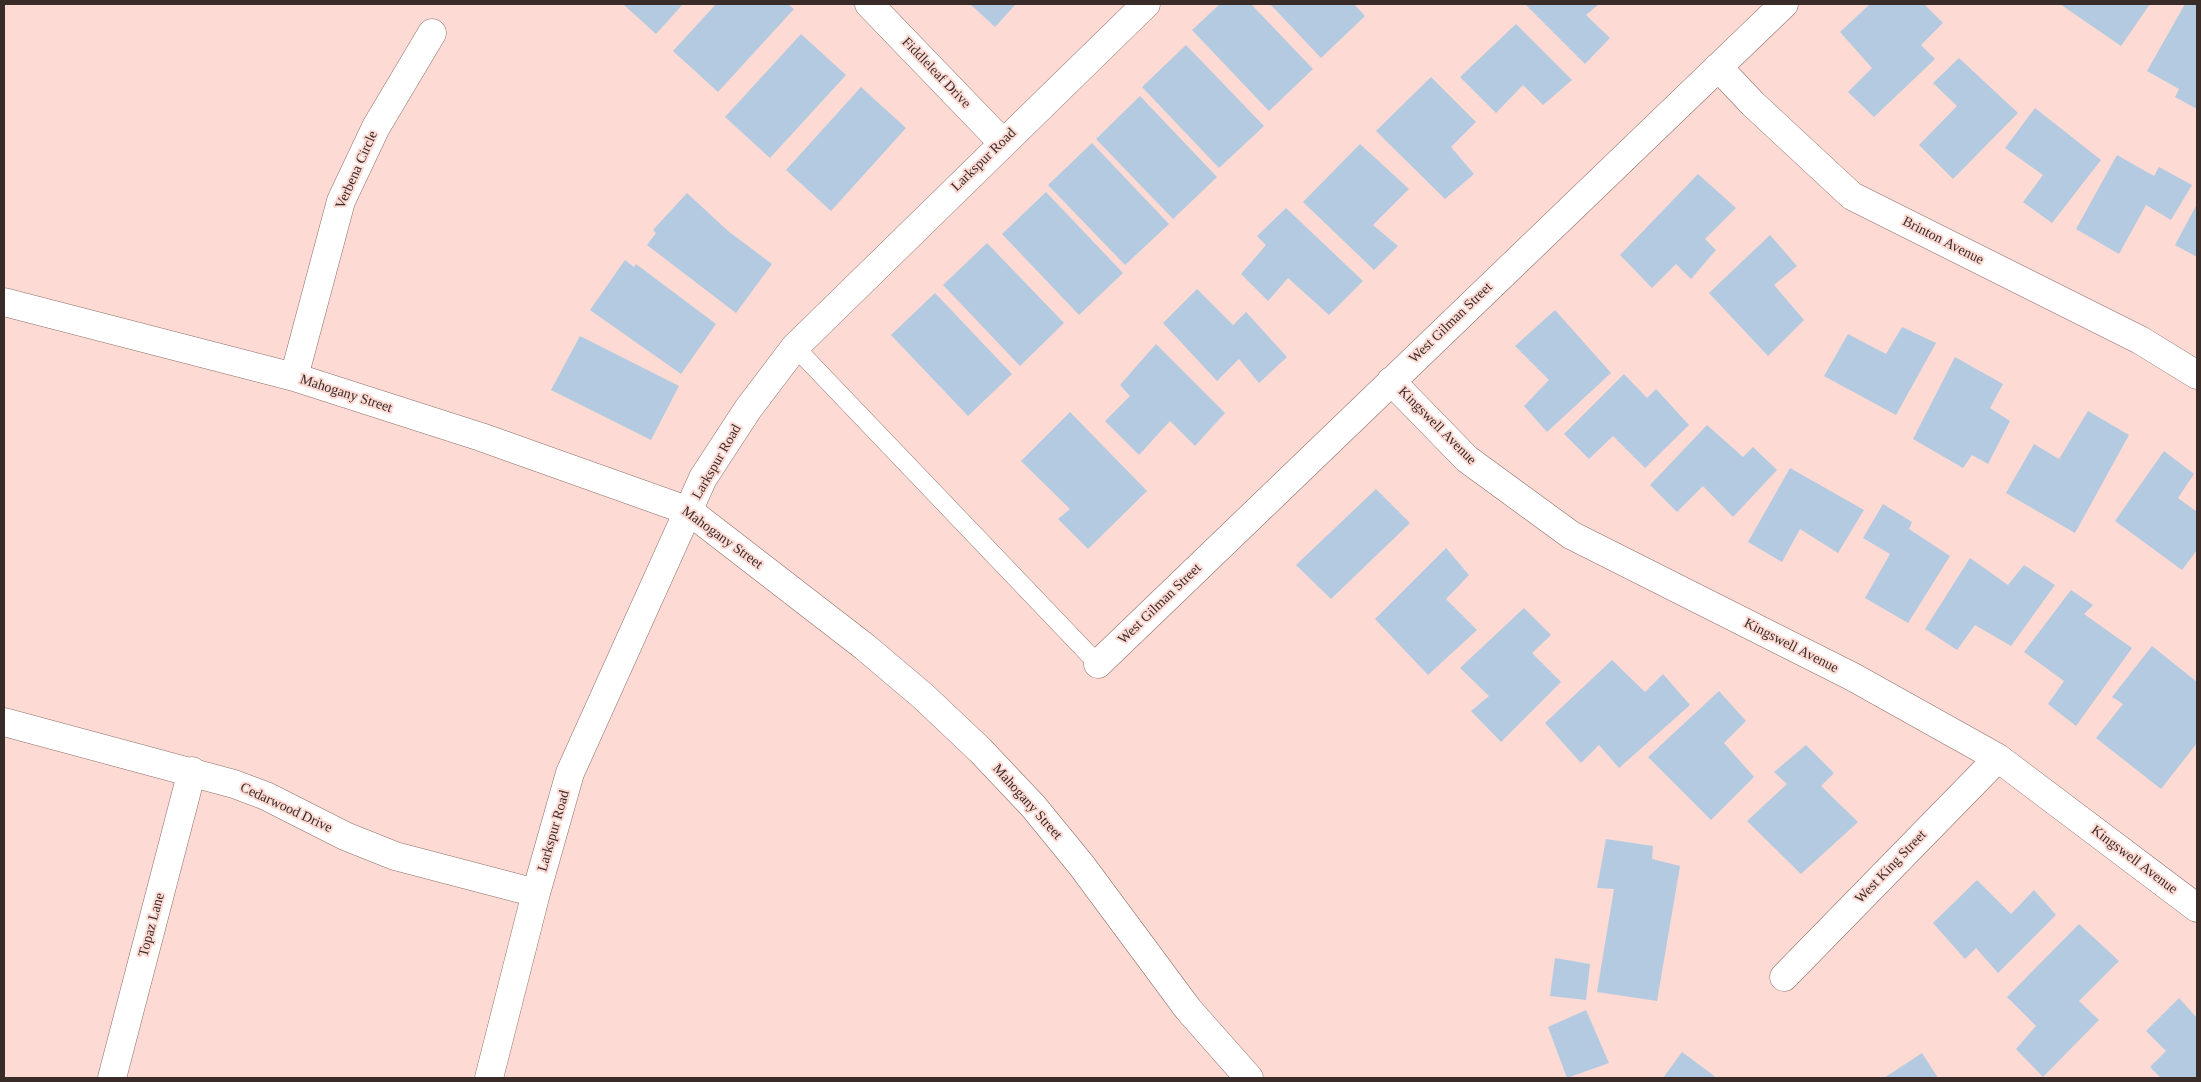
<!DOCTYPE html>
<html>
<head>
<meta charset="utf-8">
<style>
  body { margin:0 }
  #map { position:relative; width:2201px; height:1082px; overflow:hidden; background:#fddad4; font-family:Georgia,serif }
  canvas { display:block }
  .frame { position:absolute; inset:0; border:5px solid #382b28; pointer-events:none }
</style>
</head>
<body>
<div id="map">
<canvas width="2201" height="1082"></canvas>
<div class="frame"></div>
</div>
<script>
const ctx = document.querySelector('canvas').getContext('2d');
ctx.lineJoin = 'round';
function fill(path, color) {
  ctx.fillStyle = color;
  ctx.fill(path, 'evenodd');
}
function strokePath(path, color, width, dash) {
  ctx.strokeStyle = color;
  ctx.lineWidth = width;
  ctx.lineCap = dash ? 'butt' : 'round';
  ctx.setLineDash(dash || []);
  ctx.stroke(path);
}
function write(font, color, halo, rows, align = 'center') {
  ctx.font = font + ' Georgia,serif';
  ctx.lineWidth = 4;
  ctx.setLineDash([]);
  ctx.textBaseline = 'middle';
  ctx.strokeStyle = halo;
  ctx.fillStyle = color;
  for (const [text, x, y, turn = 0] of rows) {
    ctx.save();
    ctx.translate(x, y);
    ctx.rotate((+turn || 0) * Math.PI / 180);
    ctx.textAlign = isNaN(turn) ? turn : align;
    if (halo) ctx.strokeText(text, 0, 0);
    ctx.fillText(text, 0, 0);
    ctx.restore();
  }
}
fill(new Path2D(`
  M623,4H683L656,34Z
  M716,4H788L794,9L718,92L673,51Z
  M970,4H1016L995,27Z
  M1220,4H1251L1313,69L1269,111L1192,30Z
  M1270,4H1354L1365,16L1321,58Z
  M1525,4H1599L1586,15L1610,38L1585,64Z
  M1870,4H1924L1943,23L1921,45L1935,59L1874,117L1848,92L1872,68L1840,32Z
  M2060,4H2150L2121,46Z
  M2185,4H2197V109L2175,97L2179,89L2147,71Z
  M1516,24L1572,80L1543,105L1523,85L1496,113L1460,77Z
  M801,34L846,75L770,158L725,117Z
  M1186,45L1264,126L1219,168L1142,87Z
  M1959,58L2018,113L1953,179L1919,145L1957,106L1933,83Z
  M1431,77L1476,122L1451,147L1474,174L1445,199L1376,131Z
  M861,87L906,128L831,211L786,170Z
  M1140,96L1217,177L1173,219L1096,139Z
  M2035,108L2101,160L2052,223L2023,202L2043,175L2005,148Z
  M1092,143L1169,224L1125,265L1048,185Z
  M1360,144L1409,189L1373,225L1398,246L1374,270L1303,202Z
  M2117,155L2154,176L2159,167L2192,185L2171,220L2146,205L2119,254L2076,229Z
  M1698,174L1736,208L1705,239L1716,250L1691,279L1676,264L1652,288L1620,255Z
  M1046,192L1123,273L1079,315L1002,234Z
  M687,193L728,231L772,264L736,313L647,245L656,233L653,230Z
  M2197,204V257L2175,245Z
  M1286,208L1363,281L1329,315L1288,278L1268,301L1241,274L1266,245L1257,236Z
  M1770,235L1797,266L1774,285L1804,320L1768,356L1709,293Z
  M987,243L1064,323L1020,366L943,285Z
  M625,260L634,267L636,264L716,324L681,374L590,310Z
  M1197,289L1233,325L1246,312L1287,357L1259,383L1239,359L1217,381L1163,323Z
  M935,293L1012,374L968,416L891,335Z
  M1555,310L1611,373L1547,432L1524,406L1549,380L1515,346Z
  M1902,327L1936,343L1896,415L1824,376L1848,334L1886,354Z
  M580,336L679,386L651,440L551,390Z
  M1156,344L1225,413L1195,446L1170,421L1139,455L1105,421L1130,396L1120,385Z
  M1955,357L2003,384L1990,408L2010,421L1988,464L1972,455L1963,468L1913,439Z
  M1624,374L1647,398L1656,389L1689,425L1645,468L1613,436L1589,459L1564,434Z
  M2088,411L2129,435L2075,533L2006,493L2034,444L2059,459Z
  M1070,412L1147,491L1088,549L1058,519L1070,509L1021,461Z
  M1707,425L1743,457L1753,447L1777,470L1733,517L1703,486L1677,512L1650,485Z
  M2164,451L2194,474L2178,498L2197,512V550L2182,570L2115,521Z
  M1790,468L1864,510L1838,553L1800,529L1782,562L1748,542Z
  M1376,489L1410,523L1331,599L1296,565Z
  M1883,504L1912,522L1909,529L1950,556L1908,623L1865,598L1890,554L1863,538Z
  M1446,548L1469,575L1446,599L1477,630L1428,675L1375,619Z
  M1970,558L2008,585L2024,565L2055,585L2011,646L1975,625L1957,650L1925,629Z
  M2071,590L2093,605L2084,614L2132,648L2076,726L2048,704L2064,681L2024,652Z
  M1524,608L1551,635L1532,653L1561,682L1501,742L1471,711L1489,696L1460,668Z
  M2152,646L2197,682V743L2161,789L2096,738L2123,704L2112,697Z
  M1612,660L1645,692L1663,674L1690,705L1619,768L1599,745L1581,763L1545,723Z
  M1719,691L1746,721L1724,743L1754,777L1711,820L1648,757Z
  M1806,745L1834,773L1821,786L1858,822L1801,874L1747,821L1787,784L1774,772Z
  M1606,839L1653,846L1652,859L1680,866L1657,1001L1597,992L1614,889L1597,888Z
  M1977,880L2011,914L2034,890L2056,915L1998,973L1976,948L1965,959L1933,923Z
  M2079,924L2119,961L2079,1001L2099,1020L2043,1077L2016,1049L2036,1026L2007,997Z
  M1555,958L1590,964L1586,1000L1550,996Z
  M2179,998L2197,1018V1078H2161L2150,1067L2166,1051L2146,1031Z
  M1586,1010L1609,1063L1567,1078L1548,1027Z
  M1682,1052L1717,1078H1663Z
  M1922,1053L1938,1078H1884Z`), '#b4cae0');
const lane = new Path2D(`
  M795,347L1098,664`);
const street = new Path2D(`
  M869,4L1002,142
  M1718,67L1753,104L1852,196L2140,340L2197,375
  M4,302L294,377L481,437L689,511L865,647L924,697L980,750L1033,806L1082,866L1188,1009L1249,1078
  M294,377L341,201L376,127L432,33
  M1391,381L1467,459L1571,535L1853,677L1998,758L2197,908
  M1098,664L1784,4
  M4,722L234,784L266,796L345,836L395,856L536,893
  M1784,977L1998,758
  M112,1078L192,771
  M489,1078L536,893L570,773L703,478L748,409L795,347L1146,4`);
strokePath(lane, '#8d6f69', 19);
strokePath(street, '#8d6f69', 29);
strokePath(lane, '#fff', 18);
strokePath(street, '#fff', 28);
write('14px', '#382b28', '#fddad4', [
  ["Fiddleleaf Drive",936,73,46],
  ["Larkspur Road",984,160,-44],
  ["Verbena Circle",357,170,-66],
  ["Brinton Avenue",1943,241,27],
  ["West Gilman Street",1451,323,-44],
  ["Mahogany Street",346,394,18],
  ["Kingswell Avenue",1437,426,45],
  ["Larkspur Road",717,462,-60],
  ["Mahogany Street",722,538,36],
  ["West Gilman Street",1160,604,-44],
  ["Kingswell Avenue",1791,646,27],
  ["Mahogany Street",1027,802,48],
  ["Cedarwood Drive",286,808,25],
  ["Larkspur Road",554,831,-74],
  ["Kingswell Avenue",2134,860,37],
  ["West King Street",1891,867,-46],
  ["Topaz Lane",152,925,-75]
]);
</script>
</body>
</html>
